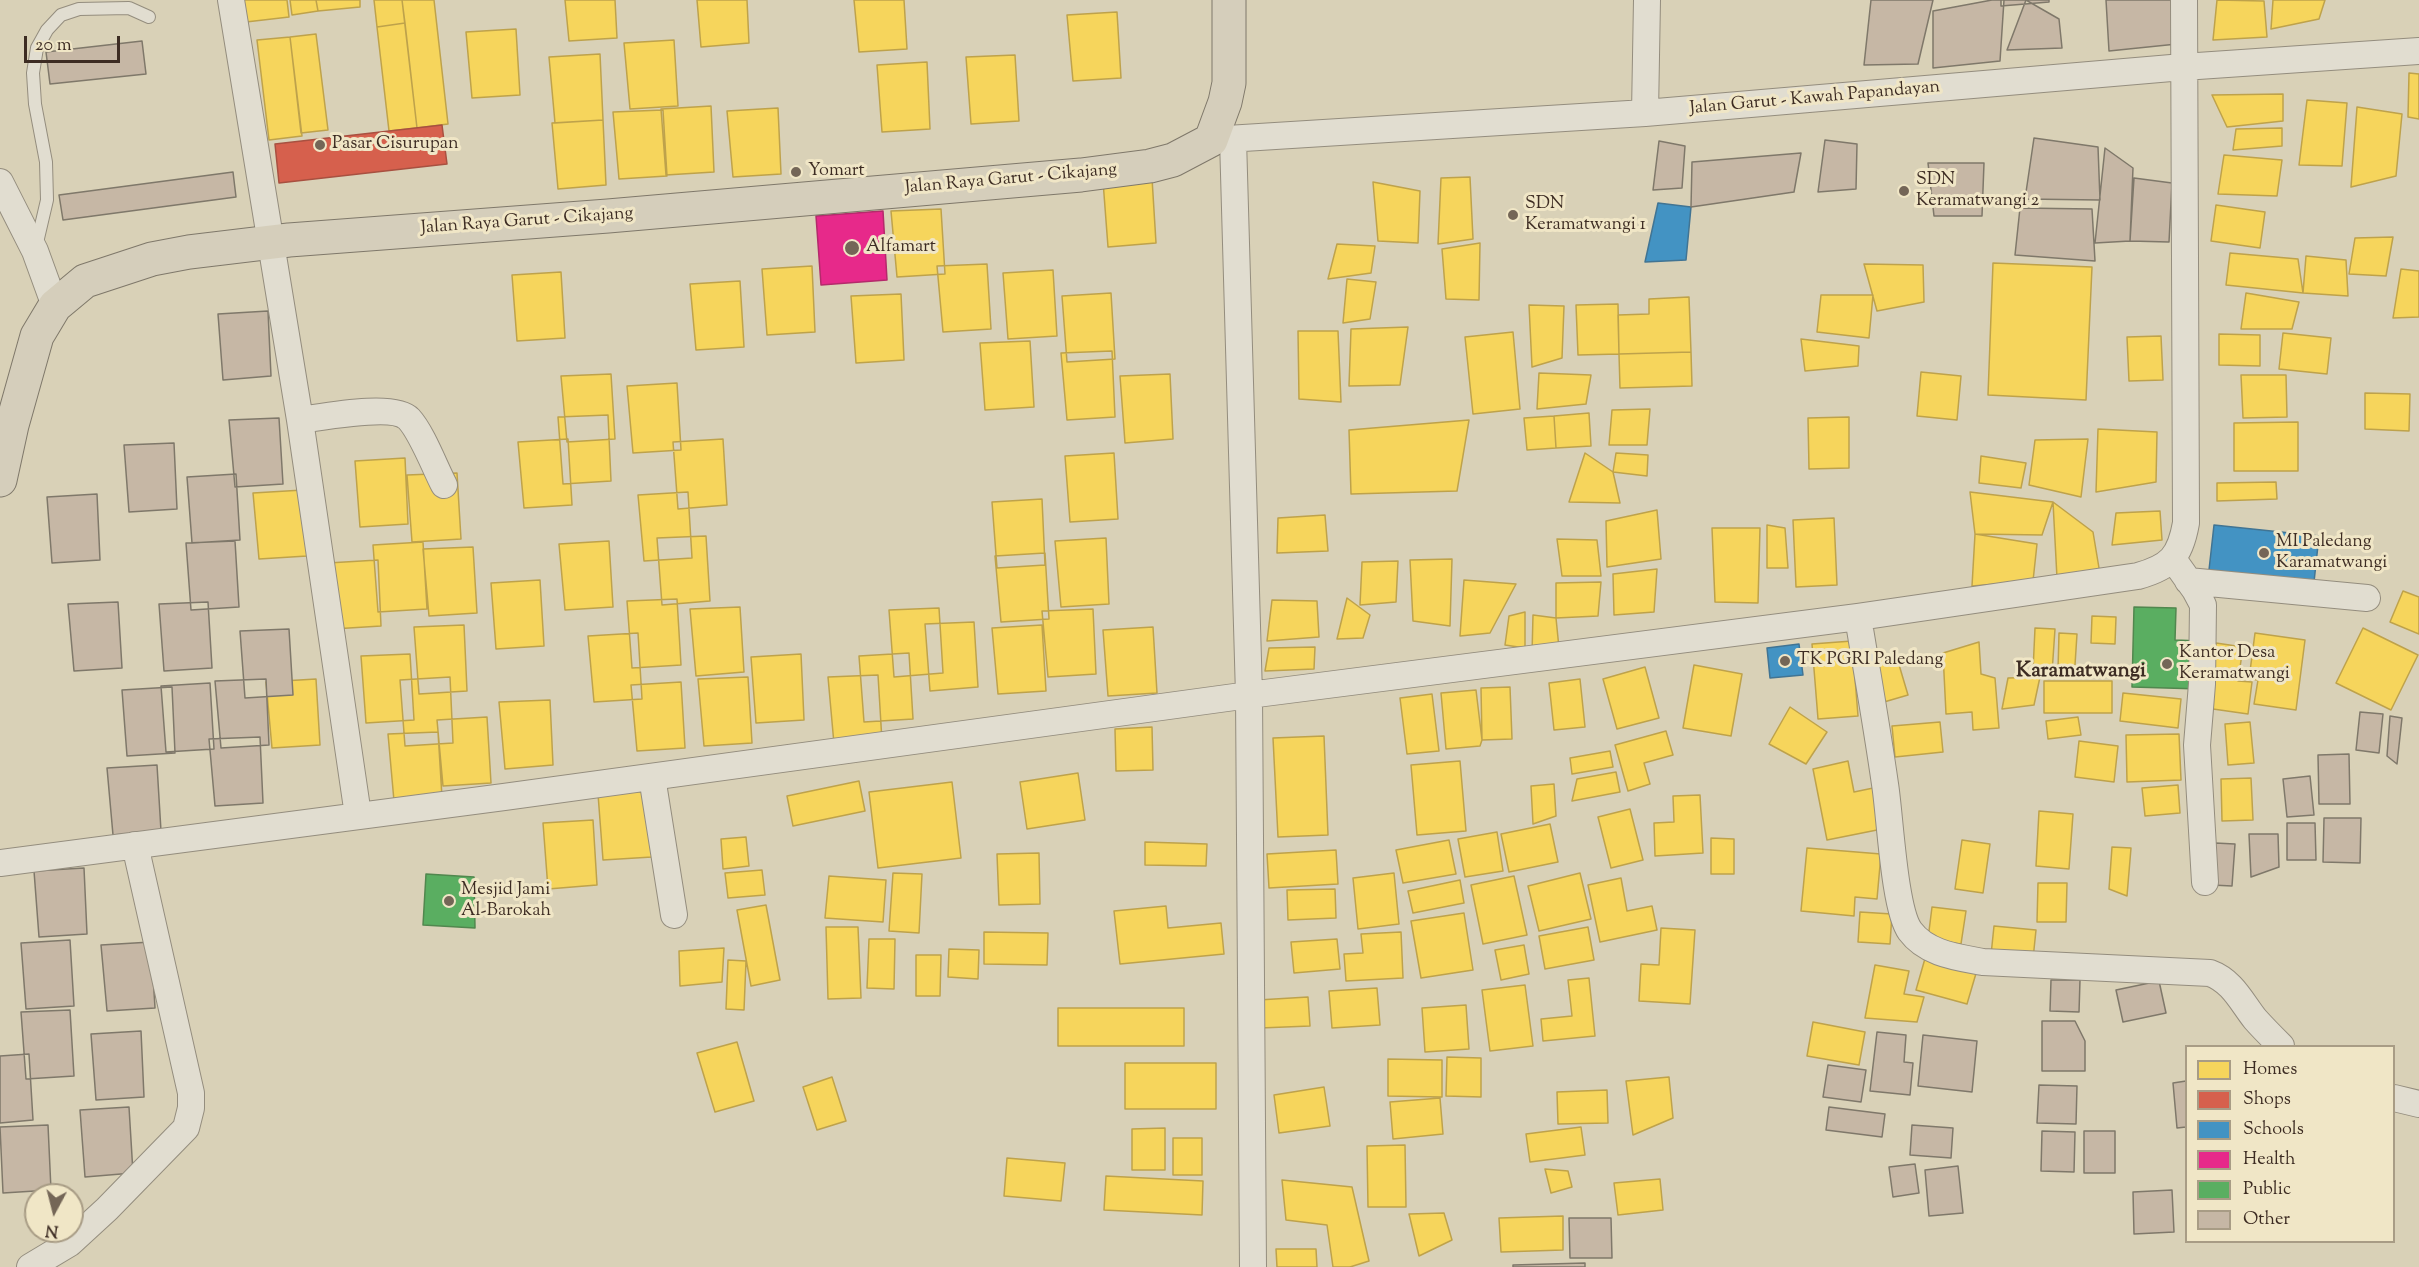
<!DOCTYPE html>
<html>
<head>
<meta charset="utf-8">
<style>
  body { margin:0 }
  #map { position:relative; width:2419px; height:1267px; overflow:hidden; background:#d9d1b7; font-family:"Sorts Mill Goudy",serif }
  canvas { display:block }
  .legend { position:absolute; left:2185px; top:1045px; width:210px; height:198px; box-sizing:border-box; background:#f0e6c6; border:2px solid #a89c85; margin:0; padding:8px 10px; list-style:none; font-size:18px; color:#3d2c23 }
  .legend li { display:flex; align-items:center; gap:12px; height:30px }
  .legend b { width:30px; border:2px solid #a89c85 }
  .north { position:absolute; left:24px; top:1183px; width:60px; height:60px; box-sizing:border-box; background:#f0e6c6; border:2px solid #a89c85; border-radius:50%; rotate:187deg; font-size:16px; font-weight:700; line-height:24px; text-align:center; color:#3d2c23 }
  .north::after { content:''; display:block; margin:auto; width:21px; height:27px; background:#746657; clip-path:polygon(50% 0,100% 100%,50% 72%,0 100%) }
  .scale { position:absolute; left:24px; top:36px; width:96px; height:27px; box-sizing:border-box; border:3px solid #3d2c23; border-top:0; padding-left:8px; font-size:18px; line-height:21px; white-space:nowrap; color:#3d2c23; -webkit-text-stroke:4px #f0e6c6; paint-order:stroke }
</style>
</head>
<body>
<div id="map">
<canvas width="2419" height="1267"></canvas>
<ul class="legend">
<li><b style="height:16px;background:#f6d55c"></b>Homes</li>
<li><b style="height:16px;background:#d6604d"></b>Shops</li>
<li><b style="height:16px;background:#4393c3"></b>Schools</li>
<li><b style="height:16px;background:#e7298a"></b>Health</li>
<li><b style="height:16px;background:#5aae61"></b>Public</li>
<li><b style="height:16px;background:#c6b7a5"></b>Other</li>
</ul>
<div class="north">N</div>
<div class="scale">20 m</div>
</div>
<script>
const ctx = document.querySelector('canvas').getContext('2d');
ctx.lineJoin = 'round';
function fill(path, color) {
  ctx.fillStyle = color;
  ctx.fill(path, 'evenodd');
}
function strokePath(path, color, width, dash) {
  ctx.strokeStyle = color;
  ctx.lineWidth = width;
  ctx.lineCap = dash ? 'butt' : 'round';
  ctx.setLineDash(dash || []);
  ctx.stroke(path);
}
function write(font, color, halo, rows, align = 'center') {
  ctx.font = font + ' "Sorts Mill Goudy",serif';
  ctx.lineWidth = 6;
  ctx.setLineDash([]);
  ctx.textBaseline = 'middle';
  ctx.strokeStyle = halo;
  ctx.fillStyle = color;
  for (const [text, x, y, turn = 0] of rows) {
    ctx.save();
    ctx.translate(x, y);
    ctx.rotate((+turn || 0) * Math.PI / 180);
    ctx.textAlign = isNaN(turn) ? turn : align;
    if (halo) ctx.strokeText(text, 0, 0);
    ctx.fillText(text, 0, 0);
    ctx.restore();
  }
}
const homes = new Path2D(`
  M244,0H287L289,17L246,22Z
  M290,0H316L318,11L292,15Z
  M316,0H360V7L318,11Z
  M374,0H402L405,23L377,27Z
  M402,0H434L448,124L417,128Z
  M565,0H615L617,38L569,41Z
  M697,0H747L749,43L701,47Z
  M854,0H904L907,49L859,52Z
  M2217,0L2264,1L2267,37L2213,40Z
  M2273,0H2325L2319,19L2271,29Z
  M1117,12L1121,78L1073,81L1067,15Z
  M405,23L417,128L389,131L377,27Z
  M516,29L520,95L472,98L466,32Z
  M316,34L328,130L301,133L290,37Z
  M290,37L302,136L269,140L257,40Z
  M674,40L678,106L630,109L624,43Z
  M600,54L603,120L555,123L549,57Z
  M1015,55L1019,121L971,124L966,57Z
  M927,62L930,129L882,132L877,65Z
  M2409,73L2419,74V119L2408,117Z
  M2283,94V121L2227,127L2212,95Z
  M2307,100L2347,103L2342,166L2299,165Z
  M711,106L714,172L666,175L661,109Z
  M2357,107L2402,114L2396,176L2351,187Z
  M778,108L781,174L733,177L727,111Z
  M663,110L667,176L619,179L613,112Z
  M603,120L606,185L558,189L552,123Z
  M2282,128V146L2233,150L2236,129Z
  M2224,155L2282,160L2277,196L2218,194Z
  M1470,177L1473,239L1438,244L1441,178Z
  M1152,178L1156,243L1108,247L1103,181Z
  M1373,182L1420,191L1418,243L1378,241Z
  M2216,205L2265,212L2260,248L2211,241Z
  M941,209L945,274L897,277L891,211Z
  M2393,237L2386,276L2349,274L2355,238Z
  M1480,243L1479,300L1446,299L1442,249Z
  M1337,244L1375,246L1371,273L1328,279Z
  M2230,253L2298,259L2303,293L2226,285Z
  M2306,256L2346,260L2348,296L2303,293Z
  M1993,263L2092,267L2086,400L1988,395Z
  M987,264L991,329L943,332L937,266Z
  M1864,264L1923,265L1924,302L1877,311Z
  M812,266L815,332L767,335L762,269Z
  M2401,269L2419,271V317L2393,318Z
  M1053,270L1057,336L1008,339L1003,273Z
  M561,272L565,338L517,341L512,275Z
  M1347,279L1376,282L1370,319L1343,323Z
  M740,281L744,347L696,350L690,284Z
  M1111,293L1115,359L1067,362L1062,296Z
  M2246,293L2299,302L2292,329H2241Z
  M901,294L904,360L856,363L851,296Z
  M1821,295H1873L1869,338L1817,332Z
  M1689,297L1691,352L1619,354L1618,315L1649,314V299Z
  M1618,304L1619,354L1578,355L1576,305Z
  M1529,305L1564,306L1562,358L1532,367Z
  M1408,327L1400,385L1349,386L1351,329Z
  M1298,331H1338L1341,402L1299,399Z
  M1513,332L1520,409L1473,414L1465,337Z
  M2283,333L2331,338L2327,374L2279,369Z
  M2219,334L2260,335V366L2219,365Z
  M2161,336L2163,380L2129,381L2127,337Z
  M1801,339L1859,346L1858,366L1805,371Z
  M1030,341L1034,407L985,410L980,343Z
  M1112,351L1115,417L1067,420L1061,353Z
  M1691,352L1692,386L1620,388L1619,354Z
  M1921,372L1961,376L1957,420L1917,416Z
  M1539,373L1591,375L1586,404L1537,409Z
  M611,374L615,439L567,442L561,376Z
  M1170,374L1173,439L1125,443L1120,376Z
  M2241,375H2286L2287,417L2243,418Z
  M677,383L681,450L633,453L627,386Z
  M2365,393L2410,394L2409,431L2365,429Z
  M1650,409L1647,445H1609L1612,410Z
  M1589,413L1591,446L1556,448L1554,416Z
  M608,415L611,481L563,484L558,417Z
  M1554,416L1556,448L1527,450L1524,418Z
  M1849,417V468L1809,469L1808,418Z
  M1469,420L1457,491L1351,494L1349,430Z
  M2298,422V471H2234V423Z
  M2098,429L2157,432L2156,482L2096,492Z
  M568,439L572,505L524,508L518,442Z
  M723,439L727,505L678,509L673,442Z
  M2088,439L2081,497L2029,485L2035,440Z
  M1114,453L1118,519L1070,522L1065,456Z
  M1585,453L1613,472L1620,503L1569,502Z
  M1616,453L1648,455L1647,476L1613,472Z
  M1981,456L2026,463L2021,488L1979,483Z
  M405,458L408,524L360,527L355,461Z
  M457,473L461,539L412,542L407,475Z
  M2276,482L2277,499L2217,501V483Z
  M303,490L307,556L259,559L253,493Z
  M688,492L692,558L644,561L638,495Z
  M1970,492L2053,502L2042,535L1975,534Z
  M1042,499L1045,565L997,568L992,502Z
  M2053,502L2093,532L2100,574L2057,578Z
  M1657,510L1661,559L1607,567L1606,521Z
  M2160,511L2162,540L2112,545L2116,513Z
  M1325,515L1328,551L1277,553L1278,518Z
  M1834,518L1837,585L1796,587L1793,520Z
  M1767,525L1785,528L1788,568H1767Z
  M1712,528H1760L1758,603L1715,602Z
  M1975,534L2037,544L2033,581L1972,586Z
  M706,536L710,601L662,605L657,538Z
  M1106,538L1109,604L1061,607L1055,541Z
  M1557,539L1597,540L1601,576H1562Z
  M609,541L613,607L565,610L559,544Z
  M423,542L427,609L378,612L373,545Z
  M473,547L477,613L429,616L423,549Z
  M1045,553L1049,619L1001,622L995,556Z
  M1452,559L1450,626L1413,621L1410,560Z
  M378,560L381,626L333,629L328,563Z
  M1398,561L1396,602L1360,605L1362,562Z
  M1657,569L1654,612L1614,615L1613,574Z
  M540,580L544,646L496,649L491,583Z
  M1464,580L1516,584L1490,633L1460,636Z
  M1601,582L1598,616L1556,618V583Z
  M2403,591L2419,597V634L2390,622Z
  M1347,598L1370,615L1363,638L1337,639Z
  M677,599L681,665L632,668L627,601Z
  M1272,600L1317,601L1319,637L1267,641Z
  M740,607L744,672L696,676L690,609Z
  M939,608L943,673L894,677L889,610Z
  M1093,609L1096,674L1048,677L1042,611Z
  M1525,612V648L1505,645L1509,616Z
  M1533,615L1556,618L1559,648L1532,654Z
  M2092,616L2116,617L2115,644L2091,643Z
  M974,622L978,687L930,691L925,624Z
  M464,625L467,691L419,694L414,627Z
  M1042,625L1046,691L998,694L992,628Z
  M1153,627L1157,693L1108,696L1103,630Z
  M2035,628L2055,629L2052,673L2033,671Z
  M2363,628L2418,655L2391,710L2336,683Z
  M638,633L642,699L594,702L588,636Z
  M2059,633L2077,634L2075,665L2058,670Z
  M2255,633L2305,640L2296,710L2254,704L2258,680L2249,679Z
  M1852,641L1858,716L1818,719L1812,644Z
  M1979,642L1981,674L1995,678L1999,728L1973,730L1972,712L1946,714L1943,653Z
  M2216,643L2243,647L2238,681L2252,682L2248,714L2206,708Z
  M1315,647L1314,669L1265,671L1269,648Z
  M909,653L913,719L864,722L859,656Z
  M410,654L414,720L366,723L361,656Z
  M801,654L804,720L756,723L751,657Z
  M1871,658H1897L1908,695L1884,702Z
  M1694,665L1742,674L1731,736L1683,728Z
  M1645,667L1659,718L1617,729L1603,679Z
  M878,675L882,741L834,744L828,677Z
  M450,677L453,743L405,746L400,680Z
  M748,677L752,743L704,746L698,679Z
  M2040,677L2034,705L2002,709L2008,678Z
  M316,679L320,745L272,748L266,682Z
  M1580,679L1585,727L1554,730L1549,683Z
  M2044,681H2112V713H2044Z
  M681,682L685,748L637,751L631,685Z
  M1510,687L1512,739L1482,740L1481,688Z
  M1476,690L1482,740L1480,746L1446,749L1441,693Z
  M2123,693L2181,699L2178,728L2120,721Z
  M1432,694L1439,751L1407,754L1400,698Z
  M550,700L553,765L505,769L499,702Z
  M1790,707L1827,732L1806,764L1769,744Z
  M487,717L491,783L443,786L437,720Z
  M2078,717L2081,735L2048,739L2046,721Z
  M1940,722L1943,752L1895,757L1892,726Z
  M2250,722L2254,763L2228,765L2225,724Z
  M1152,727L1153,770L1116,771L1115,729Z
  M1666,731L1673,755L1644,763L1650,784L1628,791L1615,745Z
  M438,732L442,797L394,801L388,734Z
  M2179,734L2181,780L2127,782L2126,735Z
  M1324,736L1328,835L1278,837L1273,738Z
  M2079,741L2118,746L2114,782L2075,777Z
  M1610,751L1613,767L1572,774L1570,758Z
  M1460,761L1466,831L1417,835L1411,765Z
  M1848,761L1854,792L1878,787L1887,828L1827,840L1813,769Z
  M1616,772L1620,792L1572,801L1577,779Z
  M1078,773L1085,820L1027,829L1020,782Z
  M2251,778L2253,820L2222,821L2221,779Z
  M859,781L865,811L793,826L787,796Z
  M952,782L961,858L878,868L869,792Z
  M1554,784L1556,816L1533,824L1531,786Z
  M2178,785L2180,813L2145,816L2142,788Z
  M648,791L652,857L603,860L598,794Z
  M1700,795L1703,853L1655,856L1654,823L1674,822L1673,796Z
  M1630,809L1643,860L1611,868L1598,817Z
  M2039,811L2073,814L2069,869L2036,866Z
  M593,820L597,885L548,889L543,823Z
  M1550,824L1558,862L1509,872L1501,834Z
  M1497,832L1503,871L1465,877L1458,839Z
  M746,837L749,866L723,869L721,839Z
  M1711,838L1734,839V874H1711Z
  M1449,840L1456,874L1403,883L1396,850Z
  M1962,840L1990,844L1983,893L1955,889Z
  M1145,842L1207,844L1206,866L1145,865Z
  M2112,847L2131,848L2127,896L2109,889Z
  M1807,848L1881,854L1877,899L1855,897L1854,916L1801,911Z
  M1336,850L1338,884L1269,888L1267,854Z
  M1039,853L1040,904L999,905L997,854Z
  M762,870L765,895L728,898L725,873Z
  M893,873L922,874L919,933L889,931Z
  M1394,873L1399,924L1358,929L1353,878Z
  M1580,873L1591,919L1539,931L1528,886Z
  M829,876L886,880L883,922L825,918Z
  M1514,876L1527,935L1483,944L1471,885Z
  M1621,878L1627,911L1652,906L1657,930L1600,942L1588,885Z
  M1460,880L1464,903L1413,913L1408,891Z
  M2038,883H2067L2066,922H2037Z
  M1335,889L1336,918L1288,920L1287,890Z
  M766,905L780,980L751,986L737,910Z
  M1166,906L1168,928L1221,923L1224,954L1120,964L1114,911Z
  M1932,907L1966,911L1961,944L1928,939Z
  M1860,912L1892,914L1890,944L1858,942Z
  M1464,913L1473,970L1421,978L1411,921Z
  M1994,926L2036,930L2033,959L1991,955Z
  M826,927H858L861,998L828,999Z
  M1588,927L1594,960L1545,969L1539,936Z
  M1661,928L1695,930L1690,1004L1639,1001L1641,964L1659,965Z
  M984,932L1048,933L1047,965L984,964Z
  M1401,932L1403,978L1346,981L1344,954L1363,953L1361,934Z
  M869,939H895L894,989L867,988Z
  M1337,939L1340,969L1294,973L1291,942Z
  M1524,945L1529,974L1501,980L1495,950Z
  M724,948L722,982L680,986L679,951Z
  M949,949L979,950L978,979L948,977Z
  M916,955H941L940,996H916Z
  M1926,955L1977,970L1967,1004L1916,990Z
  M728,960L746,961L744,1010L726,1009Z
  M1875,965L1909,971L1904,994L1924,997L1917,1022L1865,1018Z
  M1589,978L1595,1036L1543,1041L1541,1019L1572,1016L1568,980Z
  M1525,985L1533,1046L1490,1051L1482,990Z
  M1377,988L1380,1025L1332,1028L1329,991Z
  M1308,997L1310,1026L1260,1028L1258,1000Z
  M1466,1005L1469,1049L1425,1052L1422,1008Z
  M1058,1008H1184V1046H1058Z
  M1813,1022L1865,1032L1859,1065L1807,1056Z
  M737,1042L754,1101L715,1112L697,1053Z
  M1447,1057L1481,1058V1097L1446,1096Z
  M1388,1059L1442,1060V1097L1388,1096Z
  M1125,1063H1216V1109H1125Z
  M832,1077L846,1121L817,1130L803,1087Z
  M1669,1077L1673,1118L1633,1135L1626,1081Z
  M1324,1087L1330,1126L1279,1133L1274,1095Z
  M1607,1090L1608,1123L1558,1124L1557,1092Z
  M1440,1098L1443,1134L1393,1139L1390,1102Z
  M1581,1127L1585,1155L1530,1162L1526,1134Z
  M1165,1128V1170H1132V1129Z
  M1173,1138H1202V1175H1173Z
  M1405,1145L1406,1207H1368L1367,1146Z
  M1007,1158L1065,1163L1061,1201L1004,1196Z
  M1545,1169L1568,1171L1572,1187L1551,1193Z
  M1106,1176L1203,1181L1202,1215L1104,1210Z
  M1660,1179L1663,1210L1618,1215L1614,1183Z
  M1282,1180L1352,1187L1369,1261L1350,1267H1333L1327,1225L1286,1220Z
  M1444,1213L1452,1240L1419,1256L1409,1214Z
  M1563,1216V1250L1501,1252L1499,1218Z
  M1276,1249H1316L1317,1267H1277Z`);
fill(homes, '#f6d55c');
strokePath(homes, '#bea24b', 1.5);
const shops = new Path2D(`
  M442,125L447,164L279,183L275,144Z`);
fill(shops, '#d6604d');
strokePath(shops, '#a85040', 1.5);
const schools = new Path2D(`
  M1658,203L1691,207L1686,260L1645,262Z
  M2214,525L2319,536L2314,582L2209,570Z
  M1799,644L1803,675L1770,678L1767,648Z`);
fill(schools, '#4393c3');
strokePath(schools, '#417493', 1.5);
const health = new Path2D(`
  M883,211L887,280L821,285L816,216Z`);
fill(health, '#e7298a');
strokePath(health, '#b42a6b', 1.5);
const public = new Path2D(`
  M2134,607L2176,608L2175,640L2201,641L2200,689L2132,687Z
  M426,874L474,877L475,928L423,925Z`);
fill(public, '#5aae61');
strokePath(public, '#51874e', 1.5);
const building = new Path2D(`
  M1871,0H1933L1918,64L1864,65Z
  M1992,0H2004L2000,61L1933,68V11Z
  M2001,0H2049V2L2001,6Z
  M2026,0L2059,19L2062,48L2007,50Z
  M2106,0H2176L2177,44L2109,51Z
  M142,41L146,74L50,84L46,52Z
  M2034,138L2098,147L2100,200L2025,199Z
  M1825,140L1857,144L1856,189L1818,192Z
  M1659,141L1685,146L1682,188L1653,190Z
  M2105,148L2133,168L2130,241L2095,243Z
  M1801,153L1794,192L1691,207L1692,162Z
  M1928,163H1984L1982,216H1934Z
  M233,172L236,197L63,220L59,195Z
  M2134,178L2172,183L2169,242L2130,241Z
  M2020,208L2092,209L2095,261L2015,255Z
  M268,311L271,376L223,380L218,314Z
  M279,418L283,484L235,487L229,420Z
  M174,443L177,509L129,512L124,445Z
  M236,474L240,540L192,543L187,477Z
  M97,494L100,560L52,563L47,497Z
  M235,541L239,607L191,610L186,543Z
  M118,602L122,668L74,671L68,604Z
  M208,602L212,668L164,671L159,604Z
  M289,629L293,695L245,698L240,631Z
  M266,679L269,745L221,748L215,681Z
  M210,683L214,749L166,752L161,686Z
  M172,687L175,753L127,756L122,690Z
  M2360,712L2383,714L2379,753L2356,750Z
  M2390,716L2402,718L2397,764L2387,756Z
  M260,737L263,803L215,806L209,739Z
  M2349,754L2350,804H2319L2318,755Z
  M157,765L161,831L113,835L107,768Z
  M2310,776L2314,815L2287,817L2283,779Z
  M2324,818H2361L2360,863L2323,862Z
  M2287,823H2315L2316,860H2287Z
  M2249,834H2278L2279,867L2251,877Z
  M2215,843L2235,844L2232,886L2212,885Z
  M84,868L87,934L39,937L34,871Z
  M70,940L74,1006L26,1009L21,943Z
  M151,942L155,1008L107,1011L101,945Z
  M2051,980H2080L2079,1012L2050,1011Z
  M2159,981L2166,1013L2123,1022L2116,990Z
  M70,1010L74,1076L26,1079L21,1012Z
  M2042,1021H2075L2085,1041V1071H2042Z
  M141,1031L144,1097L96,1100L91,1034Z
  M1877,1032L1906,1035L1904,1062L1913,1063L1910,1095L1870,1091Z
  M1923,1035L1977,1041L1972,1092L1918,1086Z
  M29,1054L33,1120L0,1123V1056Z
  M1828,1065L1866,1070L1861,1102L1823,1097Z
  M2186,1081V1127L2177,1128L2173,1083Z
  M2039,1085L2077,1086L2076,1124L2037,1123Z
  M129,1107L133,1173L85,1177L80,1110Z
  M1829,1107L1885,1114L1882,1137L1826,1130Z
  M48,1125L51,1190L3,1193L0,1127Z
  M1912,1125L1953,1128L1951,1158L1910,1155Z
  M2042,1131L2075,1132L2074,1172L2041,1171Z
  M2084,1131H2115V1173H2084Z
  M1915,1164L1919,1193L1893,1197L1889,1167Z
  M1958,1166L1963,1213L1929,1216L1925,1170Z
  M2172,1190L2174,1232L2134,1234L2133,1192Z
  M1569,1218H1611L1612,1258H1570Z
  M1585,1263V1267H1513V1265Z`);
fill(building, '#c6b7a5');
strokePath(building, '#7f786a', 1.5);
const lane = new Path2D(`
  M36,247L47,200L46,162L35,104L33,73L37,48L47,30L61,15L79,9L129,8L149,17`);
const street = new Path2D(`
  M231,0L300,420L358,815
  M1645,113L1647,0
  M1233,139L1249,695L1253,1267
  M1211,140L1645,113L2183,67L2419,51
  M0,182L35,251L55,306
  M300,420C323,417 394,403 409,419C422,433 435,468 444,485
  M2173,559L2195,590L2203,605L2202,684L2197,745L2205,882
  M2188,581L2367,598
  M1858,617C1867,672 1877,728 1885,784C1890,815 1894,909 1910,931C1927,954 1957,957 1983,962L2210,973C2232,981 2241,1001 2255,1019C2263,1028 2272,1037 2281,1046
  M652,777L674,915
  M0,863L504,797L1249,695L1858,617L2138,576C2170,567 2180,557 2186,523L2184,0
  M2394,1098L2419,1104
  M30,1267L70,1243L107,1209L186,1128L191,1108V1093L135,845`);
const primary = new Path2D(`
  M0,480L12,425L37,336L55,306L85,281L152,259L189,252L289,240L608,216L1081,175L1150,166L1173,160L1211,140L1225,102L1229,83V0`);
strokePath(lane, '#948d7e', 14);
strokePath(street, '#948d7e', 28);
strokePath(primary, '#7f786a', 35);
strokePath(lane, '#e1ddd0', 12);
strokePath(street, '#e1ddd0', 26);
strokePath(primary, '#d5cebb', 33);
for (const [x, y, r, color] of [
  [320,145,6,"#746657"],
  [796,172,6,"#746657"],
  [1904,191,6,"#746657"],
  [1513,215,6,"#746657"],
  [852,248,8,"#746657"],
  [2264,553,6,"#746657"],
  [1785,661,6,"#746657"],
  [2167,664,6,"#746657"],
  [449,901,6,"#746657"]
]) {
  const dot = new Path2D();
  dot.arc(x, y, r, 0, 2 * Math.PI);
  ctx.fillStyle = color;
  ctx.fill(dot);
  strokePath(dot, '#f0e6c6', 2);
}
write('18px', '#3d2c23', '#f0e6c6', [
  ["Jalan Garut - Kawah Papandayan",1815,99,-5],
  ["Jalan Raya Garut - Cikajang",1011,180,-5],
  ["Jalan Raya Garut - Cikajang",527,222,-4]
]);
write('18px', '#3d2c23', '#f0e6c6', [
  ["Pasar Cisurupan",332,145],
  ["Yomart",808,172],
  ["SDN",1916,181],
  ["Keramatwangi 2",1916,202],
  ["SDN",1525,205],
  ["Keramatwangi 1",1525,226],
  ["Alfamart",866,248],
  ["MI Paledang",2276,543],
  ["Karamatwangi",2276,564],
  ["Kantor Desa",2179,654],
  ["Keramatwangi",2179,675],
  ["TK PGRI Paledang",1797,661],
  ["Mesjid Jami",461,891],
  ["Al-Barokah",461,912]
], 'left');
write('bold 21px', '#3d2c23', '#f0e6c6', [
  ["Karamatwangi",2081,672]
]);
</script>
</body>
</html>
